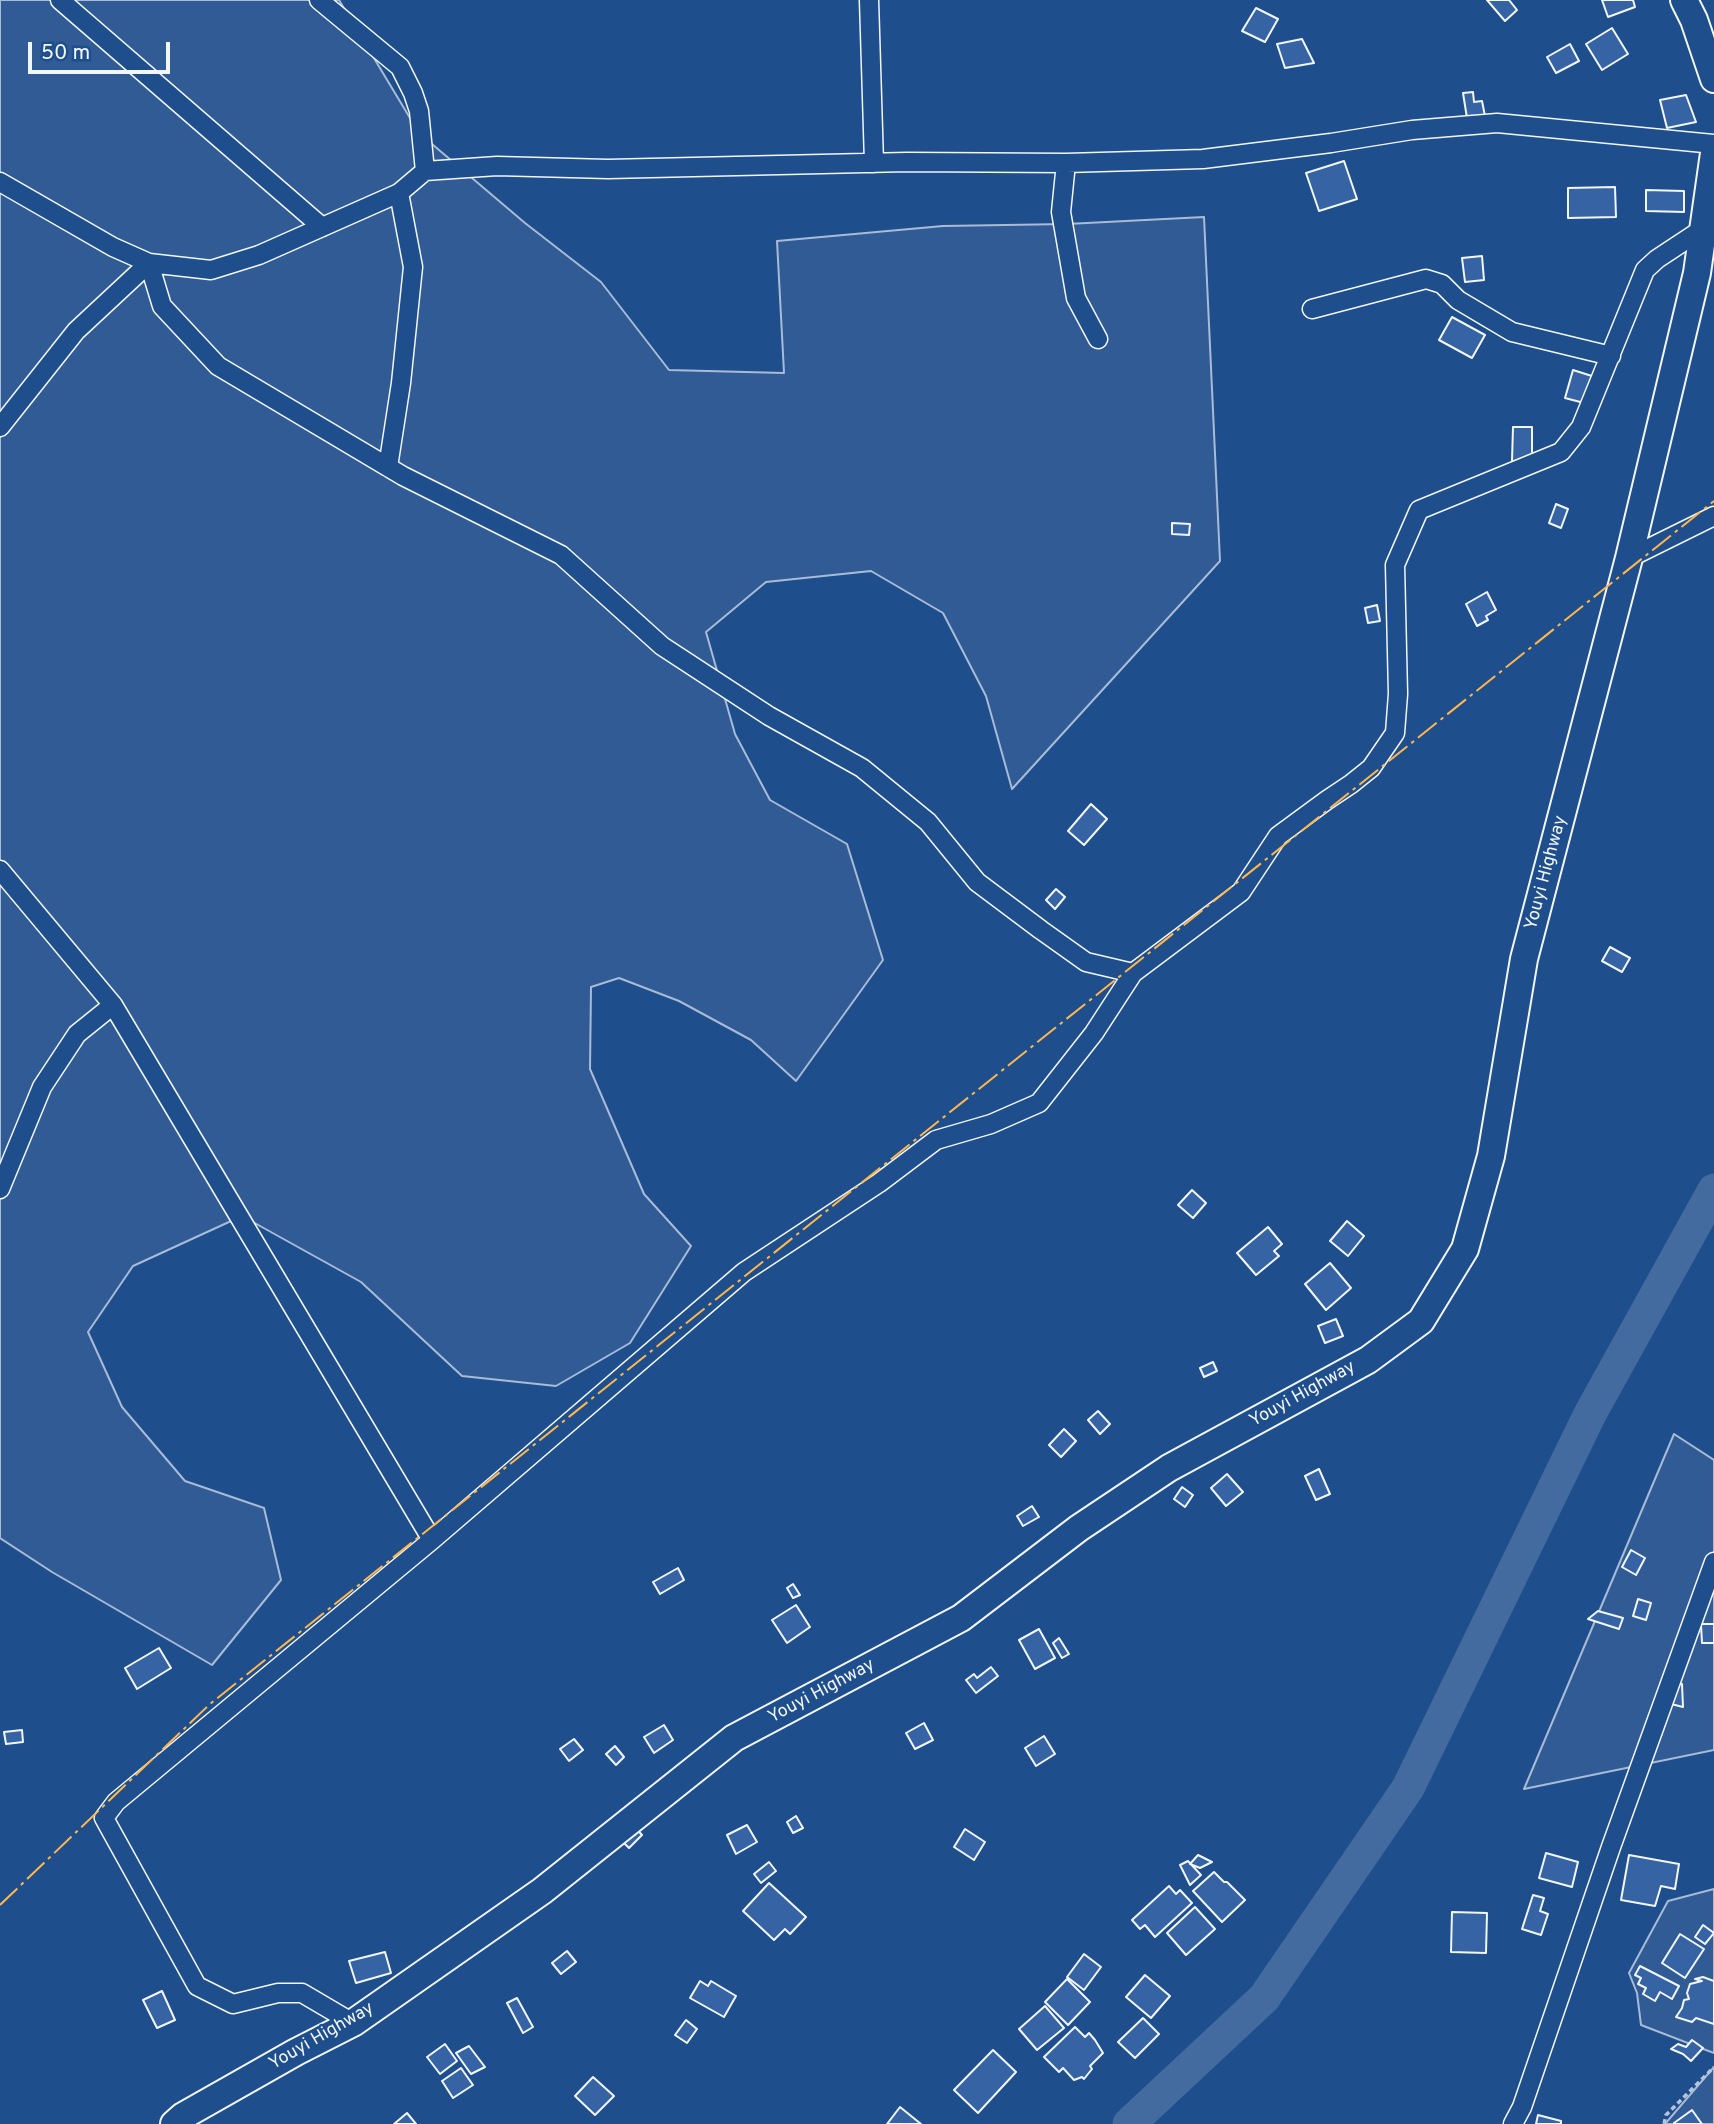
<!DOCTYPE html>
<html>
<head>
<meta charset="utf-8">
<style>
  body { margin:0 }
  #map { position:relative; width:1714px; height:2124px; overflow:hidden; background:#1f4e8c; font-family:Overpass,sans-serif }
  canvas { display:block }
  .scale { position:absolute; left:28px; top:42px; width:142px; height:32px; box-sizing:border-box; border:4px solid #f2f6ff; border-top:0; padding-left:9px; font-size:21px; line-height:24px; white-space:nowrap; color:#f2f6ff; -webkit-text-stroke:5px #1f4e8c; paint-order:stroke }
</style>
</head>
<body>
<div id="map">
<canvas width="1714" height="2124"></canvas>
<div class="scale">50 m</div>
</div>
<script>
const ctx = document.querySelector('canvas').getContext('2d');
ctx.lineJoin = 'round';
function fill(path, color) {
  ctx.fillStyle = color;
  ctx.fill(path, 'evenodd');
}
function strokePath(path, color, width, dash) {
  ctx.strokeStyle = color;
  ctx.lineWidth = width;
  ctx.lineCap = dash ? 'butt' : 'round';
  ctx.setLineDash(dash || []);
  ctx.stroke(path);
}
function write(font, color, halo, rows, align = 'center') {
  ctx.font = font + ' Overpass,sans-serif';
  ctx.lineWidth = 5;
  ctx.setLineDash([]);
  ctx.textBaseline = 'middle';
  ctx.strokeStyle = halo;
  ctx.fillStyle = color;
  for (const [text, x, y, turn = 0] of rows) {
    ctx.save();
    ctx.translate(x, y);
    ctx.rotate((+turn || 0) * Math.PI / 180);
    ctx.textAlign = isNaN(turn) ? turn : align;
    if (halo) ctx.strokeText(text, 0, 0);
    ctx.fillText(text, 0, 0);
    ctx.restore();
  }
}
const built = new Path2D(`
  M0,0H339L419,133L525,223L601,282L669,370L784,373L777,241L943,226L1067,224L1204,217L1220,561L1012,789L986,696L943,613L871,571L766,582L706,632L735,734L770,800L847,844L883,960L796,1081L751,1040L679,1001L619,978L591,987L590,1069L644,1194L691,1246L630,1343L556,1386L462,1376L361,1282L242,1216L133,1266L88,1332L122,1407L185,1481L264,1508L281,1580L212,1665L52,1572L0,1538Z
  M1674,1434L1714,1460V1750L1524,1789Z
  M1714,1889V2053L1641,2025L1637,1993L1629,1973L1668,1901Z
  M1714,2067V2124H1665Z`);
fill(built, '#305b95');
strokePath(built, '#a8bbd7', 2);
strokePath(new Path2D(`
  M1129,2124L1264,1998L1408,1788L1590,1414L1714,1190`), '#446ba0', 33);
const building = new Path2D(`
  M1487,0H1509L1517,10L1505,21Z
  M1602,0H1633L1635,7L1608,17Z
  M1256,8L1278,19L1265,42L1242,31Z
  M1612,28L1628,54L1602,70L1586,44Z
  M1302,39L1314,63L1285,68L1277,44Z
  M1570,44L1579,61L1556,73L1547,57Z
  M1473,92L1474,102L1482,101L1485,116L1467,118L1463,93Z
  M1686,95L1696,122L1667,128L1660,100Z
  M1344,161L1357,199L1319,211L1306,173Z
  M1615,187L1616,217L1568,218V188Z
  M1646,190L1684,191V212L1646,211Z
  M1482,256L1484,280L1465,282L1462,258Z
  M1452,317L1485,335L1472,358L1439,340Z
  M1573,370L1595,377L1588,404L1565,398Z
  M1513,427H1532V462L1512,461Z
  M1556,504L1568,509L1561,528L1549,523Z
  M1172,523L1190,524L1189,535L1172,534Z
  M1487,592L1496,610L1486,616L1488,620L1477,626L1466,604Z
  M1377,605L1380,621L1368,623L1365,608Z
  M1091,804L1107,819L1084,845L1068,831Z
  M1056,889L1065,897L1055,909L1046,900Z
  M1610,947L1630,958L1622,972L1602,961Z
  M1192,1190L1206,1203L1193,1218L1178,1205Z
  M1347,1221L1364,1236L1348,1256L1330,1241Z
  M1268,1227L1282,1244L1274,1251L1279,1256L1256,1275L1237,1253Z
  M1330,1263L1351,1288L1326,1310L1305,1284Z
  M1336,1319L1343,1336L1325,1343L1318,1326Z
  M1213,1362L1217,1371L1204,1377L1200,1368Z
  M1098,1411L1110,1424L1100,1434L1088,1420Z
  M1064,1429L1076,1441L1061,1457L1049,1445Z
  M1319,1469L1330,1494L1316,1500L1305,1476Z
  M1227,1474L1243,1492L1226,1506L1211,1488Z
  M1182,1487L1193,1495L1185,1507L1174,1499Z
  M1032,1506L1039,1517L1023,1526L1017,1516Z
  M1631,1550L1645,1558L1636,1575L1622,1567Z
  M678,1568L684,1580L660,1594L653,1582Z
  M793,1584L800,1595L793,1598L787,1588Z
  M1638,1599L1651,1603L1646,1620L1633,1616Z
  M796,1605L810,1627L787,1643L772,1620Z
  M1598,1611L1623,1618L1619,1629L1588,1619Z
  M1701,1624H1714V1643H1702Z
  M1039,1629L1055,1658L1035,1669L1019,1640Z
  M1059,1638L1069,1654L1062,1658L1053,1643Z
  M159,1648L171,1668L137,1689L125,1668Z
  M991,1667L998,1676L976,1693L966,1680L974,1674L977,1678Z
  M1669,1681L1682,1684L1683,1707L1663,1702Z
  M924,1723L933,1740L915,1749L906,1733Z
  M664,1725L673,1740L654,1753L644,1737Z
  M22,1730L23,1742L6,1744L4,1732Z
  M1044,1736L1055,1754L1036,1766L1025,1748Z
  M574,1739L583,1750L569,1761L560,1749Z
  M615,1746L624,1757L616,1765L606,1754Z
  M796,1816L803,1828L793,1833L787,1822Z
  M633,1825L642,1835L629,1848L619,1838Z
  M747,1825L757,1842L736,1854L727,1835Z
  M965,1829L985,1842L974,1860L954,1847Z
  M1546,1853L1578,1862L1572,1887L1539,1878Z
  M1198,1855L1212,1862L1200,1868L1190,1864Z
  M1629,1855L1679,1864L1675,1889L1661,1886L1655,1906L1621,1900Z
  M1188,1861L1201,1875L1190,1885L1180,1865Z
  M769,1862L776,1871L761,1883L754,1874Z
  M1214,1872L1224,1882H1227L1245,1900L1222,1922L1193,1891Z
  M769,1883L806,1917L790,1934L785,1929L774,1940L743,1911Z
  M1169,1886L1176,1894L1180,1890L1192,1903L1155,1937L1145,1925L1140,1929L1132,1920Z
  M1533,1895L1544,1898L1540,1911L1548,1914L1541,1935L1522,1929Z
  M1195,1907L1215,1929L1186,1955L1167,1933Z
  M1452,1912L1487,1913L1486,1953L1451,1952Z
  M1703,1925L1714,1933L1705,1944L1695,1937Z
  M1680,1934L1704,1949L1685,1978L1662,1963Z
  M567,1951L576,1962L561,1974L552,1963Z
  M385,1952L391,1973L356,1983L349,1961Z
  M1084,1954L1101,1967L1084,1990L1067,1977Z
  M1640,1966L1679,1986L1672,1999L1660,1992L1655,2001L1643,1994L1646,1988L1638,1984L1641,1978L1635,1975Z
  M1145,1975L1170,1996L1151,2018L1126,1997Z
  M1703,1977L1714,1981V2024L1696,2018L1692,2022L1676,2017L1682,2008L1684,2000L1689,1999L1687,1993L1690,1984L1702,1981L1695,1979Z
  M1067,1979L1090,2002L1068,2025L1045,2002Z
  M700,1981L708,1986L711,1981L736,1996L724,2017L690,1998Z
  M162,1991L175,2020L157,2028L143,2000Z
  M517,1998L533,2027L523,2033L507,2003Z
  M1045,2006L1064,2028L1037,2050L1019,2029Z
  M1143,2018L1159,2034L1135,2058L1118,2042Z
  M686,2020L697,2029L687,2043L675,2035Z
  M1075,2027L1085,2037L1089,2033L1095,2040L1103,2053L1090,2066L1092,2069L1084,2079L1082,2077L1074,2080L1063,2068L1059,2072L1044,2057Z
  M1692,2040L1703,2048L1691,2061L1683,2054L1671,2049L1678,2044L1686,2047Z
  M445,2044L457,2061L440,2074L427,2057Z
  M469,2046L485,2067L471,2074L456,2053Z
  M993,2050L1016,2072L978,2113L954,2090Z
  M461,2068L473,2085L453,2098L442,2081Z
  M593,2077L614,2096L595,2115L575,2096Z
  M900,2107L921,2124H887Z
  M1692,2110L1702,2124H1675L1674,2123Z
  M407,2113L416,2124H394Z
  M1538,2115L1561,2121V2124H1536Z`);
fill(building, '#3563a3');
strokePath(building, '#f2f6ff', 2);
const minor = new Path2D(`
  M60,0L322,227
  M319,0L400,67L413,93L419,111L425,171
  M869,0L874,163
  M1066,163L1061,212L1076,298L1098,339
  M0,182L113,247L149,263L211,270L259,255L399,193L425,171L497,166L608,169L907,162L1066,163L1203,159L1331,143L1412,130L1497,123L1714,144
  M1312,309L1426,279L1442,284L1458,300L1512,332L1611,356
  M0,427L76,331L149,263L162,306L218,366L403,476L561,555L662,646L769,716L862,768L928,822L977,882L1041,930L1086,962L1133,973
  M388,467L401,383L413,267L399,193
  M1629,558L1714,516
  M0,870L113,1005L432,1540
  M0,1189L42,1087L77,1034L113,1005
  M353,2023L302,1993H278L233,2004L197,1986L104,1818L116,1802L432,1540L744,1272L879,1183L936,1140L991,1124L1039,1103L1094,1033L1133,973L1241,892L1278,836L1327,800L1351,784L1371,768L1395,733L1398,694L1395,565L1419,510L1561,452L1581,427L1645,270L1657,259L1704,228
  M1513,2124L1522,2107L1611,1847L1714,1562`);
const primary = new Path2D(`
  M1684,0L1694,20L1714,79
  M174,2124L183,2116L296,2052L353,2023L542,1891L734,1738L961,1618L1079,1528L1169,1468L1368,1360L1421,1321L1465,1249L1491,1156L1524,959L1629,558L1697,273L1714,153`);
strokePath(minor, '#f2f6ff', 21);
strokePath(primary, '#f2f6ff', 30);
strokePath(new Path2D(`
  M1664,2124L1666,2115L1714,2067`), '#b3c4dc', 3.5, [5, 3.5]);
strokePath(minor, '#1f4e8c', 18);
strokePath(primary, '#1f4e8c', 26);
strokePath(new Path2D(`
  M0,1905L210,1704L1714,501`), '#ffb74d', 2, [24, 5, 3.5, 5]);
write('18px', '#f2f6ff', '#1f4e8c', [
  ["Youyi Highway",1547,873,-75],
  ["Youyi Highway",1303,1395,-29],
  ["Youyi Highway",822,1692,-28],
  ["Youyi Highway",322,2037,-30]
]);
</script>
</body>
</html>
